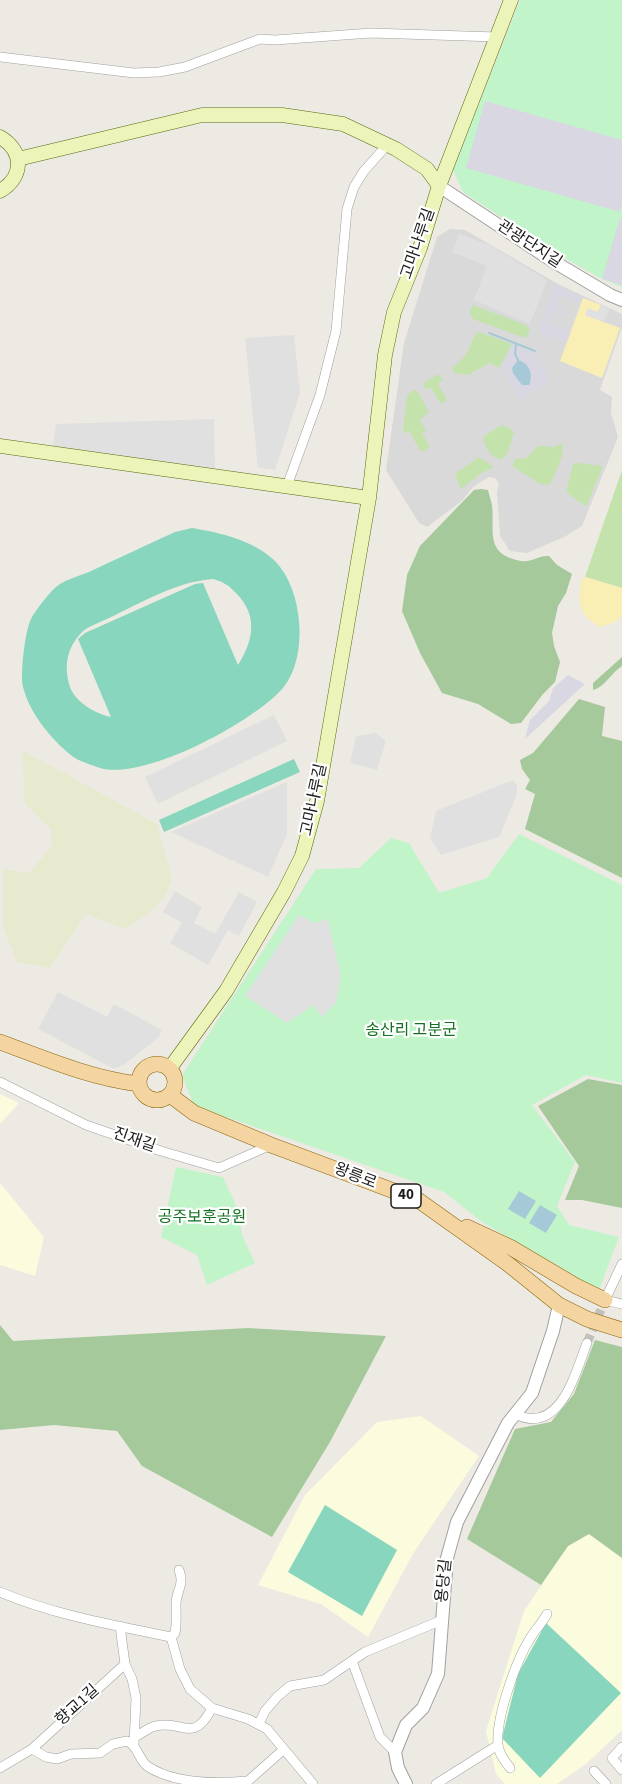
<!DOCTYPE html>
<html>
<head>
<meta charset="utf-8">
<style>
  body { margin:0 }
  canvas { display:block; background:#edeae3 }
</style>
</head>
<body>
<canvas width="622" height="1784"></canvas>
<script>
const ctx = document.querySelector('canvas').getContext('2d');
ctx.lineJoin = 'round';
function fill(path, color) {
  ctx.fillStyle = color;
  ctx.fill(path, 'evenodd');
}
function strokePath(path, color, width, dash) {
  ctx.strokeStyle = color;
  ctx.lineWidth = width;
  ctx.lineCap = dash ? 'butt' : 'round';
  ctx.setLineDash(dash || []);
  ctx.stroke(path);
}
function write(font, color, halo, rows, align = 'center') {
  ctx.font = font + ' "Source Sans 3","Noto Sans KR",sans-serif';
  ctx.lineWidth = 4.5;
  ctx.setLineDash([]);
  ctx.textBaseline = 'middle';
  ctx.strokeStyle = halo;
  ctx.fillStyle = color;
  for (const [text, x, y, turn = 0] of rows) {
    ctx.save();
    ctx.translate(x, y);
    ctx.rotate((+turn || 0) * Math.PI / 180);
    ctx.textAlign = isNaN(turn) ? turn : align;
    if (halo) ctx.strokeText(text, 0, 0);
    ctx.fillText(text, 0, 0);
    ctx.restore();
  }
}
fill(new Path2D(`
  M450,229L465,230L558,284L622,314V327L600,390L612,397L611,413L618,437L582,526L566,536L527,553L510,551L500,536L497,492L499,484L495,478L489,477L473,487L463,500L427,527L419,523L386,470L404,343L437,237Z`), '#dad9d9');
fill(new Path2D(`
  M0,1094L19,1103L0,1124Z
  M0,1183L44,1237L35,1276L0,1265Z
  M421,1416L479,1456L414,1552L368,1637L321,1604L258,1585L305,1495L377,1422Z
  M589,1534L622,1558V1730L586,1764L557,1784H505L496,1774L486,1731L524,1611L568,1546Z`), '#fafcdd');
fill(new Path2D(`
  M22,750L157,824L172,878L164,898L152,910L124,929L86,914L50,968L17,962L3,927V869L29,873L52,846L51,829L25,804Z`), '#e7eacf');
fill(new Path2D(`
  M473,305L526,325L530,330L527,337H522L473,319L469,312Z
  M479,332L512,344L500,368L490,363L468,375L454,373L452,368C459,363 465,357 469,349C472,342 472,337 479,332Z
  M438,374L443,379L438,384L447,400L441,404L431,388L425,389L423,384Z
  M414,390L418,392L429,412L420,420L426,431L422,433L430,447L421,452L409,431L404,433L403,431L407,395Z
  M501,425L510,428L514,433L508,452L502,460C490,457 485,448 483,437Z
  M562,443C566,455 555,472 551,483L549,485L540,484L512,466L515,459L526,458L539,446L554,447Z
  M479,457L494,467L480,474L461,489L455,474Z
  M581,463L602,466V468L587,505L585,506L566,492L573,464Z
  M622,470V588L585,577Z`), '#c4e3ac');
fill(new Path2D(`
  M481,489L488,490C489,495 491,500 492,505C495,531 484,554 521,561C530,563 539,555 549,556L557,565L572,574L566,593L558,606L552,633L554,646L560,662L555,682L543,694L521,723L511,724L478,704L442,693L420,653L402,611L407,575L420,546L474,490Z
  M622,657V666C611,673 605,687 593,690V683Z
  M579,699L605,707L602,736L622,741V878L525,829L535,794L525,789L530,780L522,769L520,760L533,753Z
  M588,1079L622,1085V1208L582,1200H565L579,1166L538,1106Z
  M0,1325L13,1341L248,1328L386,1336L330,1442L272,1537L142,1466L117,1431L54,1425L0,1430Z
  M595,1340L622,1347V1558L589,1534L568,1546L541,1585L467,1539L515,1429L551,1422L574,1394Z`), '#a5c99b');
fill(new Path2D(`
  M583,298L601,305L598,312L585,315L620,328L602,378L560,361Z
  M585,577L622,588V616L617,621L601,627C578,616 577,601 582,579Z`), '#f9efb5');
fill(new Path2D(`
  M520,0H622V287L602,279L557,254L463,192L453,170Z
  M519,834L622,885V1083L586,1075L532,1105L575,1162L557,1206L569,1225L619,1237L599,1290L482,1222L444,1192L194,1106L182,1075L316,869L359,868L391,838L409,843L439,893L487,878Z
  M176,1167L223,1177L238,1210L242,1235L255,1263L207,1285L197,1255L161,1237Z`), '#c2f4ca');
fill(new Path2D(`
  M192,528C221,533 253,540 275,561C303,589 309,657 283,688C255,721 140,784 97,767C89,764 79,761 72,756C51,739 30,714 23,687C20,674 25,631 31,619C35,611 49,593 56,587C64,580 79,576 89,572C118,558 147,545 175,532ZM213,579C224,582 228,585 236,593C258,615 254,640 238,665L203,583L195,584L85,633L78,639L111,717C94,713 74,702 69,684C64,665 67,648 81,633C88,626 101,622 109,618C143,602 175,582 213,579Z
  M294,759L300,772L164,832L159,820Z
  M325,1505L397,1550L362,1616L288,1572Z
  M546,1623L621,1693L540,1778L502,1738L518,1674Z`), '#87d6bd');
fill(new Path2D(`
  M459,234L489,245L547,280L530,324L474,300L487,266L452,252Z
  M601,305L610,309L604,322L585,315L588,308L598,312Z
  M294,335L300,393L275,470L258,468L245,338Z
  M214,419L215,474L52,453L56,424Z
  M274,715L287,741L158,804L145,777Z
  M376,733L386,741L377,770L350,763L356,736Z
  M513,780L517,786V794L499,837L441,855L430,838L436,811Z
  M287,782V834L268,877L171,832Z
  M175,891L202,907L194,923L215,934L239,892L257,902L239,936L228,930L208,965L170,943L182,923L163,912Z
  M299,915L314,923L328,919L341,977L336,1003L322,1017L313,1005L287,1023L245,996Z
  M58,992L107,1017L114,1004L162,1030L159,1037L125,1064L114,1069L38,1029Z`), '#e0e0e0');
fill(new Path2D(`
  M485,101L622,140V204L620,212L466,168Z
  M620,218L622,219V285L602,279Z
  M556,285L581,298L579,302L559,295L555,305L565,310L563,315L553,311L548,322L571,331L566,343L551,337L544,340L539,326Z
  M512,344L515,345V354L517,361L512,367L513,372L518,377L531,382L529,368L519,360L516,354V346L537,354L551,383L519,400L500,368Z
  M568,675L585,684L525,739L530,720L549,701L553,688Z`), '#d8d7e2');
fill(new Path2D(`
  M518,360C529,363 534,375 529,385H522L513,373L512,368Z
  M519,1191L536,1201L525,1219L508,1209Z
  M540,1205L557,1215L546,1233L529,1223Z`), '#a6c9d7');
strokePath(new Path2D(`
  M489,333L535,351
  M516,344L515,354L518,360`), '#a6c9d7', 2);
strokePath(new Path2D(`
  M587,1343L605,1300`), '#c3c1bb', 9, [9, 4.5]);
const minor = new Path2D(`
  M0,57L134,73L159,72L185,67L260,39L275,40L371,33L497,37
  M287,486L320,395L336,331L347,209L354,187L364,171L388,144
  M0,1082L86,1125L161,1151L219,1168L271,1145
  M622,1264L605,1300L622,1304
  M515,1414C560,1436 575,1374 587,1343
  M0,1592C54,1615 114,1625 171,1637L180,1669L190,1689L212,1708L248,1719L267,1729L313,1784
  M120,1626L125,1664L132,1679L136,1698L134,1744
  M171,1637L175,1633C177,1623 176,1614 176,1604C176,1590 185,1586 179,1570
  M352,1661L380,1737L395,1752
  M259,1724L265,1711L277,1697L290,1686L324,1680L365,1652L442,1620
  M135,1737C141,1734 149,1727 156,1726C182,1719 193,1745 212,1708
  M622,1747L612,1758L622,1770
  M32,1749L46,1757L57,1759L71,1754L100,1753L113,1744L127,1741C138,1746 138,1758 147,1766C174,1784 215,1784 248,1781L283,1750
  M0,1768L32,1749L125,1664
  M510,1768C505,1761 498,1753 498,1744C496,1717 516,1660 531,1637C536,1629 542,1623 547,1614
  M594,1771L606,1784
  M436,1784L498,1745`);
const tertiary = new Path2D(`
  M439,186L551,260L610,295L622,300
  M406,1784L398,1768L395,1752L406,1725L423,1708L438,1674L447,1558L457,1522L508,1423L532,1393L553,1331L559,1305`);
const secondary = new Path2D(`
  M0,137C24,151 24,177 0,191
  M18,159L202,115H282L343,124L396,149L427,169L439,186
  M0,446L369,498
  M170,1068L226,991L284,892L302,856L317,801L369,498L385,355L394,312L420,248L439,186L511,0`);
const primary = new Path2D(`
  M0,1042C46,1059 90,1078 139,1084
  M139 1082a18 18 0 1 1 36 0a18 18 0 1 1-36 0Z
  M170,1095L194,1113L271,1145L418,1200L508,1264L559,1305L587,1319L622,1330
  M467,1227L510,1247L576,1286L605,1300`);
strokePath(minor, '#a0a0a0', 10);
strokePath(tertiary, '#a0a0a0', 14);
strokePath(secondary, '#59690d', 15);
strokePath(primary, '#89680c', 16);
strokePath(minor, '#fff', 9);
strokePath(tertiary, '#fff', 12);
strokePath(secondary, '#edf4ba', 14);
strokePath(primary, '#f4d5a1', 15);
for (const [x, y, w] of [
  [406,1196,30]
]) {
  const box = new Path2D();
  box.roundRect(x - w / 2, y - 12, w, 24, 4.5);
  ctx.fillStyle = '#fff';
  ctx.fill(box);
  strokePath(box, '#1c1c1c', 1.5);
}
write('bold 15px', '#1c1c1c', null, [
  ["40",406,1196]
]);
write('16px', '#1c1c1c', '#fff', [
  ["고마나루길",419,244,-71],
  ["관광단지길",529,245,33],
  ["고마나루길",315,800,-78],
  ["진재길",134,1141,19],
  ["왕릉로",355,1177,21],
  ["용당길",445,1581,-84],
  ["향교1길",78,1706,-42]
]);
write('16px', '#147122', '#fff', [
  ["송산리 고분군",411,1031],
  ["공주보훈공원",202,1218]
]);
</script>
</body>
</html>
